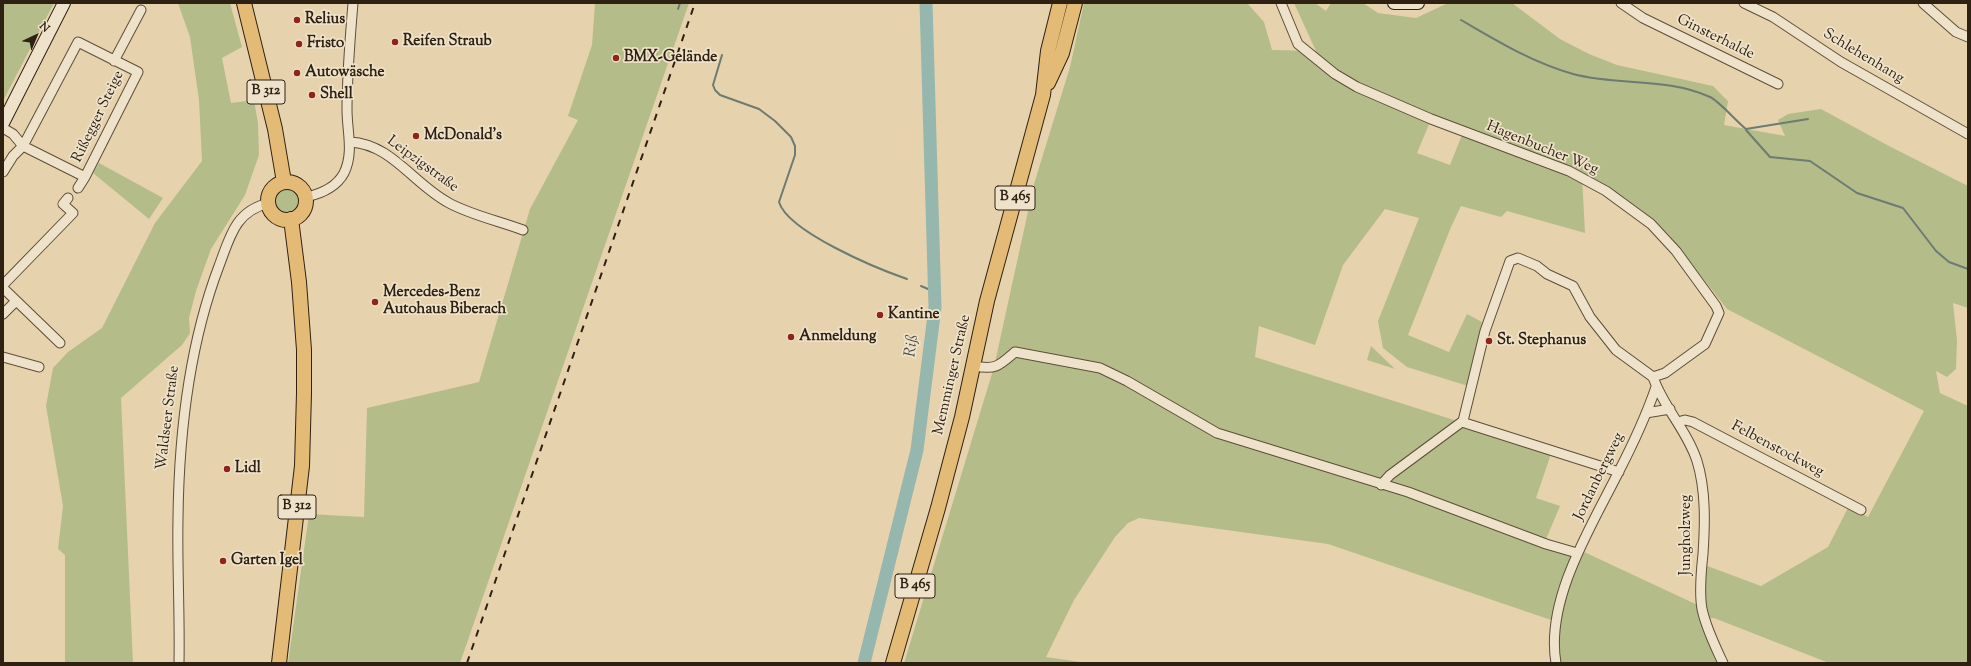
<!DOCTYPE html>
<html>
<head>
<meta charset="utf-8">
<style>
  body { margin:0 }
  #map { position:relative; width:1971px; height:666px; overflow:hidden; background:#e6d3ad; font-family:"Sorts Mill Goudy",serif }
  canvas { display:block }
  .frame { position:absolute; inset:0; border:4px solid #2f2112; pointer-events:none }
  .north { position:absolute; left:16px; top:16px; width:40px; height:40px; -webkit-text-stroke:3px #efe2ca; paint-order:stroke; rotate:44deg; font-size:11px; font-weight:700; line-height:16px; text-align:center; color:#2f2112 }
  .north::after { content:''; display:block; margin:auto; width:14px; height:18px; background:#2f2112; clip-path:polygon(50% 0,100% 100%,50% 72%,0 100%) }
</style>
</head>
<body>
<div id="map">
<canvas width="1971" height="666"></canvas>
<div class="frame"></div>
<div class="north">N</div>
</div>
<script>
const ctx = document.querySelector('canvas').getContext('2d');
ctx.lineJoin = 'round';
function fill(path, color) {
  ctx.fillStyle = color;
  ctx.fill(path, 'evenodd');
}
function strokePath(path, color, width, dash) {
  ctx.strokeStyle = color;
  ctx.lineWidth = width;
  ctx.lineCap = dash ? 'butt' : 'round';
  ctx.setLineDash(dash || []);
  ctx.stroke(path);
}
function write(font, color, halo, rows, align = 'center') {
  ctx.font = font + ' "Sorts Mill Goudy",serif';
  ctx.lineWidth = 3.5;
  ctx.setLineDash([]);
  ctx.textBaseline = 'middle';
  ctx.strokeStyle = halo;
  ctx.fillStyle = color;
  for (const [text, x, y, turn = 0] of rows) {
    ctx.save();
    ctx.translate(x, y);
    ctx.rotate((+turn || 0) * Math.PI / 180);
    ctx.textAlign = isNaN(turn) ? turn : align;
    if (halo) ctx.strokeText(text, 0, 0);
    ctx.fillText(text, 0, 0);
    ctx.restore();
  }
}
fill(new Path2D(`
  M3,3H54L3,101Z
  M178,3H230L242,47L222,58L231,103L254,100L258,123L259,155L245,195L211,249L196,291L189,318L190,333L182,345L121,398L133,663H65V555L58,549L63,506L46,406L53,368L68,352L102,328L155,223L202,161L199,100L190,37Z
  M595,3H689L460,663H288L309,514L364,517L367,408L479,382L530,209L578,120L568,116L592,45Z
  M1084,3H1247L1264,22L1272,50L1316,51L1294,3H1315L1326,11L1331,3H1363L1378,13L1416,18L1448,3H1512L1560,39L1589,54L1617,65L1713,86L1728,101L1724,125L1785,136L1778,120L1788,114L1821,109L1889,146L1968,186V308L1953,303L1957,341L1956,369L1947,377L1936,371L1940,393L1968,406V663H1829L1714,618L1703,619L1719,663H1558V635L1561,624L1554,621L1328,544L1139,518L1128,523L1115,537L1074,600L1046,657L1087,663H904L994,367L1034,184L1070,67ZM1430,122L1462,135L1450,165L1417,153ZM1582,176L1642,213L1668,234L1727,309L1924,411L1868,517L1849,506L1828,547L1761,586L1702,564L1704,608L1582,551L1544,544L1560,506L1536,498L1552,451L1255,357L1259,326L1315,345L1343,265L1385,209L1419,218L1378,321L1383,348L1407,367L1468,386L1482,322L1467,314L1449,352L1408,335L1451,227L1461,206L1501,217L1507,211L1585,233Z
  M99,163L163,198L149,219L93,173Z
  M273 201a14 14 0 1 1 28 0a14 14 0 1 1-28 0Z
  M1371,346L1395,369L1367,360Z`), '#b4bc8a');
strokePath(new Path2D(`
  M678,9L680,3
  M1461,20C1497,41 1533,63 1573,74C1617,86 1667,77 1710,97C1719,101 1737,122 1746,129L1808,119
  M722,55L713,85L715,90L720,95L759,109L775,121L791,137L795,146V155L779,202C788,232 878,269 907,279
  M1746,130L1770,157L1810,161L1857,193L1903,208L1936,251L1949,262L1968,269
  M921,286L935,292`), '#6d7b70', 2);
strokePath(new Path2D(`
  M864,663L917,450L935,307L926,3`), '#96b7ae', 13);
const street = new Path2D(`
  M1281,3L1298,44L1335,74L1357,87L1431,119L1569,171L1606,191L1651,224L1676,251L1716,306L1719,313L1705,344L1665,373L1653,377
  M1621,3L1643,18L1778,84
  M1744,3L1773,17L1841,62L1968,134
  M1923,3L1956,32L1968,37
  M114,61L141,10
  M3,128L13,134L23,146L78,42L138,72L85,177L78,188
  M350,142C392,144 413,184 449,203C471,215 499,221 523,230
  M3,172L13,156L23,146L85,177
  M306,197C320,194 336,188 344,173C354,153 347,131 347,110C347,74 350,39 353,3
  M3,285L73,213L63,204L68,198
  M3,288L60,343
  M3,314L16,301
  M3,357L39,367
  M974,366C996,370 999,366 1015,352L1100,368L1127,381L1217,433L1408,492L1546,544L1577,553
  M1653,377C1663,407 1687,430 1697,461C1706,490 1705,524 1703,554C1701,572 1699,592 1702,609C1706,628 1715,646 1723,663
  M1646,413L1670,409
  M1678,422L1685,420L1693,422L1861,510
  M1619,472L1465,423L1463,421L1485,331L1510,261L1518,258L1537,266L1547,274L1573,286L1590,317L1616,350L1653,377
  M1381,485L1390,475L1463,421
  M179,663C180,615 177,566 178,518C179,433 189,345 219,266C230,237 235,211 269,203
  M1556,663C1545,600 1591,527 1618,473C1632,446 1646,416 1656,387`);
const secondary = new Path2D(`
  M1394,3H1418
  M3,123L64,3`);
const primary = new Path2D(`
  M244,3L275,129L284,182
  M1048,83L1062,53L1075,3
  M268 201a19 19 0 1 1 38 0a19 19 0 1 1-38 0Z
  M279,663L302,466L304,393V350L299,282L291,219
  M893,663L938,508L962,417L987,301L1043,95L1048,51L1060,3`);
strokePath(street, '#5d4e39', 11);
strokePath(secondary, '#2f2112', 14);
strokePath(primary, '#2f2112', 16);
strokePath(street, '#efe2ca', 9);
strokePath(secondary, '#efe2ca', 12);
strokePath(primary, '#e3ba76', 14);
strokePath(new Path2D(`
  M467,663L695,3`), '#2f2112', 2, [7, 7]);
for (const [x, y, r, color] of [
  [297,20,4,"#8f2418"],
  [395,42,4,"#8f2418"],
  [299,44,4,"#8f2418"],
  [616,58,4,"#8f2418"],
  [297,73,4,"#8f2418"],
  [312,95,4,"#8f2418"],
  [416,136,4,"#8f2418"],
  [375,302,4,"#8f2418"],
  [880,315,4,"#8f2418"],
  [791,337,4,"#8f2418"],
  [1489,341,4,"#8f2418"],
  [227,469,4,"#8f2418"],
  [223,561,4,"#8f2418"]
]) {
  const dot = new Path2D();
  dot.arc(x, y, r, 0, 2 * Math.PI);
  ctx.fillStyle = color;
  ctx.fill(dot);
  strokePath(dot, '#efe2ca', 1.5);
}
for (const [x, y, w] of [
  [266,92,38],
  [1015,198,40],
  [297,507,38],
  [915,586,40]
]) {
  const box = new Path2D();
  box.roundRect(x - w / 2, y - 12, w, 24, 3);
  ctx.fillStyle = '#efe2ca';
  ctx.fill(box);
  strokePath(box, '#2f2112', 1);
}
write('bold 14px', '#2f2112', null, [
  ["B 312",266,92],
  ["B 465",1015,198],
  ["B 312",297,507],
  ["B 465",915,586]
]);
write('bold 15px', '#2f2112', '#efe2ca', [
  ["Relius",305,20],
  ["Reifen Straub",403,42],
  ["Fristo",307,44],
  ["BMX-Gelände",624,58],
  ["Autowäsche",305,73],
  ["Shell",320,95],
  ["McDonald's",424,136],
  ["Mercedes-Benz",383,293],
  ["Autohaus Biberach",383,310],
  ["Kantine",888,315],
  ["Anmeldung",799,337],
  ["St. Stephanus",1497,341],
  ["Lidl",235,469],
  ["Garten Igel",231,561]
], 'left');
write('15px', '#2f2112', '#efe2ca', [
  ["Ginsterhalde",1715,38,26],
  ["Schlehenhang",1863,57,31],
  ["Rißegger Steige",99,117,-64],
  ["Hagenbucher Weg",1542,149,22],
  ["Leipzigstraße",422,165,36],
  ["Memminger Straße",953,375,-77],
  ["Waldseer Straße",169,418,-83],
  ["Felbenstockweg",1777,450,28],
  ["Jordanbergweg",1600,477,-64],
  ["Jungholzweg",1687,535,-90]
]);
write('italic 16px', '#4e4e41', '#efe2ca', [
  ["Riß",913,346,-83]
]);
</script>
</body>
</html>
